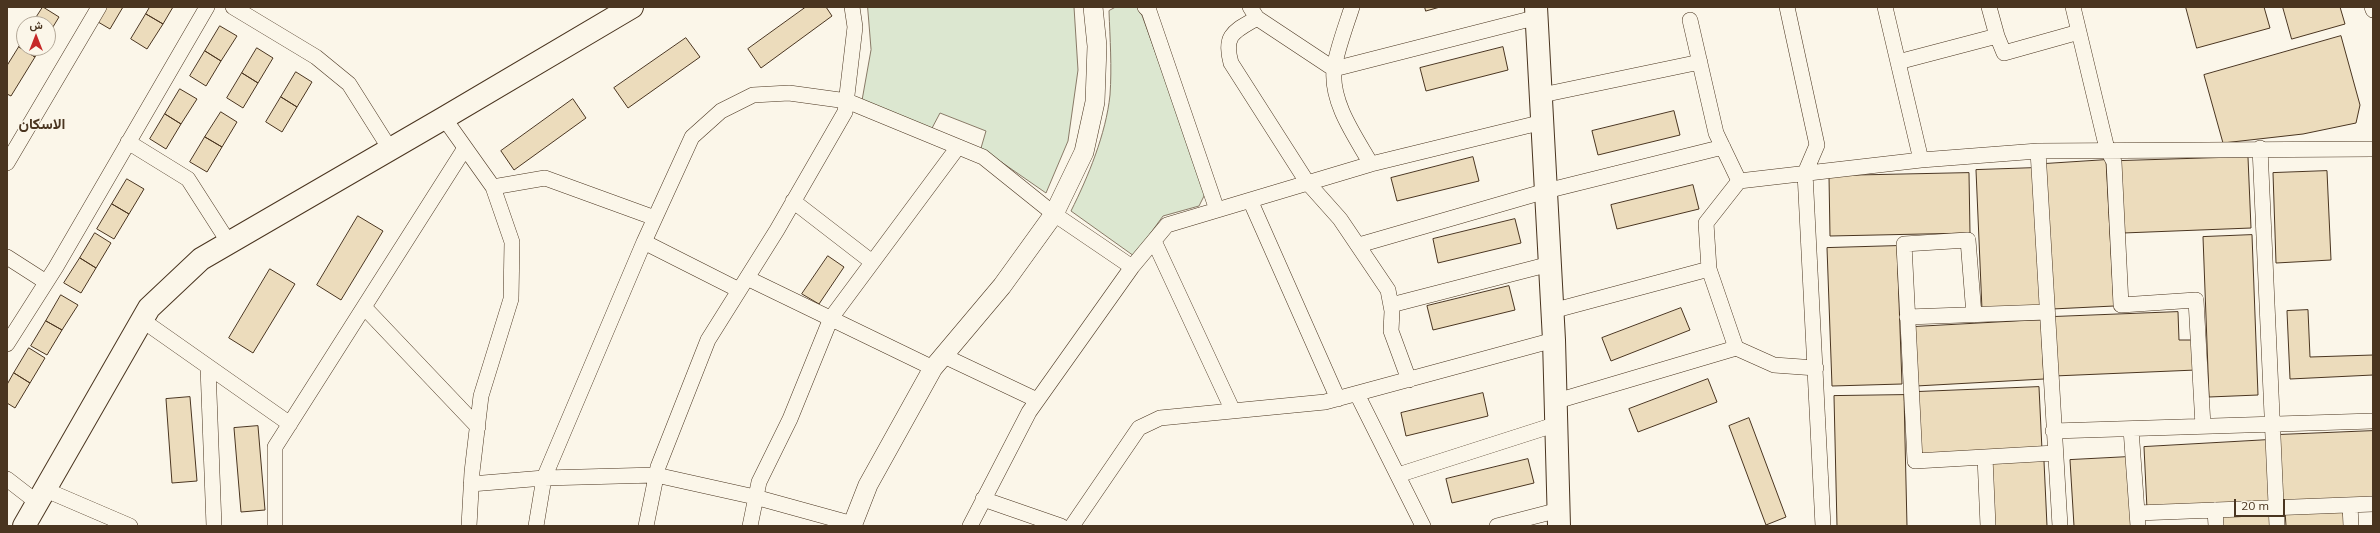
<!DOCTYPE html>
<html>
<head>
<meta charset="utf-8">
<style>
  body { margin:0 }
  #map { position:relative; width:2380px; height:533px; overflow:hidden; background:#fbf6e9; font-family:Mulish,Vazirmatn,sans-serif }
  canvas { display:block }
  .frame { position:absolute; inset:0; border:8px solid #4a3520; pointer-events:none }
  .north { position:absolute; left:16px; top:16px; width:40px; height:40px; box-sizing:border-box; background:#fbf6e9; border:1px solid #b4a999; border-radius:50%; rotate:0deg; font-size:11px; font-weight:700; line-height:16px; text-align:center; color:#4a3520 }
  .north::after { content:''; display:block; margin:auto; width:14px; height:18px; background:#c62828; clip-path:polygon(50% 0,100% 100%,50% 72%,0 100%) }
  .scale { position:absolute; left:2234px; top:499px; width:51px; height:18px; box-sizing:border-box; border:2px solid #4a3520; border-top:0; padding-left:5px; font-size:12px; line-height:14px; white-space:nowrap; color:#4a3520; -webkit-text-stroke:3px #fbf6e9; paint-order:stroke }
</style>
</head>
<body>
<div id="map">
<canvas width="2380" height="533"></canvas>
<div class="frame"></div>
<div class="north">ش</div>
<div class="scale">20 m</div>
</div>
<script>
const ctx = document.querySelector('canvas').getContext('2d');
ctx.lineJoin = 'round';
function fill(path, color) {
  ctx.fillStyle = color;
  ctx.fill(path, 'evenodd');
}
function strokePath(path, color, width, dash) {
  ctx.strokeStyle = color;
  ctx.lineWidth = width;
  ctx.lineCap = dash ? 'butt' : 'round';
  ctx.setLineDash(dash || []);
  ctx.stroke(path);
}
function write(font, color, halo, rows, align = 'center') {
  ctx.font = font + ' Mulish,Vazirmatn,sans-serif';
  ctx.lineWidth = 3;
  ctx.setLineDash([]);
  ctx.textBaseline = 'middle';
  ctx.strokeStyle = halo;
  ctx.fillStyle = color;
  for (const [text, x, y, turn = 0] of rows) {
    ctx.save();
    ctx.translate(x, y);
    ctx.rotate((+turn || 0) * Math.PI / 180);
    ctx.textAlign = isNaN(turn) ? turn : align;
    if (halo) ctx.strokeText(text, 0, 0);
    ctx.fillText(text, 0, 0);
    ctx.restore();
  }
}
const green = new Path2D(`
  M868,7H1074L1078,70L1068,141L1046,193L981,148L986,131L940,113L931,130L861,106L871,50Z
  M1116,7H1139L1206,192L1199,206L1163,216L1134,256L1071,211C1088,177 1106,134 1110,95C1112,67 1110,39 1109,11Z`);
fill(green, '#dce7d0');
strokePath(green, '#887966', 1);
const building = new Path2D(`
  M43,7L59,17L48,35V24H32Z
  M101,7H123L110,29L93,19Z
  M150,7H173L163,24L146,14Z
  M806,7H826L832,16L761,68L748,49Z
  M1425,7H1440L1426,11Z
  M2186,7H2264L2270,28L2197,48Z
  M2283,7H2340L2345,24L2292,39Z
  M146,14L163,24L147,49L131,39Z
  M220,26L237,36L221,61L205,51Z
  M2341,36L2360,105L2356,123L2303,134L2223,143L2204,75Z
  M24,38V48H40L35,57L19,47Z
  M686,38L700,57L628,108L614,88Z
  M19,47L35,57L11,96L7,94V66Z
  M1503,47L1508,70L1426,91L1420,68Z
  M257,48L273,58L258,83L242,73Z
  M205,51L221,61L206,86L190,76Z
  M296,72L312,82L297,107L281,97Z
  M242,73L258,83L243,108L227,98Z
  M180,89L197,99L181,124L165,114Z
  M281,97L297,107L282,132L266,122Z
  M573,99L586,118L514,170L501,151Z
  M1674,111L1680,135L1598,155L1592,131Z
  M221,112L237,122L222,147L205,137Z
  M165,114L181,124L166,149L150,139Z
  M205,137L222,147L207,172L190,162Z
  M1473,157L1479,181L1397,201L1391,178Z
  M2248,157L2251,228L2123,233L2120,161Z
  M2106,160L2114,306L2052,309L2044,164Z
  M2035,168L2041,308L1982,310L1976,170Z
  M2327,171L2331,260L2276,263L2273,173Z
  M1969,173L1970,233L1830,236L1829,176Z
  M127,179L144,189L129,214L112,204Z
  M1693,185L1699,209L1617,229L1611,205Z
  M112,204L129,214L114,239L97,229Z
  M358,216L383,231L341,300L317,285Z
  M1515,219L1521,243L1438,263L1433,239Z
  M95,233L111,243L96,268L80,258Z
  M2252,235L2258,395L2209,397L2203,237Z
  M1897,246L1902,384L1832,386L1827,248Z
  M828,256L844,267L819,304L802,294Z
  M80,258L96,268L81,293L64,283Z
  M270,269L295,284L253,353L229,338Z
  M1509,286L1515,310L1433,330L1427,306Z
  M61,295L78,305L62,330L46,321Z
  M1681,308L1690,330L1611,361L1602,338Z
  M2308,310L2310,357L2373,355V375L2290,379L2287,311Z
  M2178,312L2179,340H2194L2196,370L2054,376L2052,317Z
  M2041,320L2044,379L1916,386L1913,327Z
  M46,321L62,330L47,355L31,346Z
  M29,348L45,358L30,383L14,373Z
  M14,373L30,383L15,408L7,403V385Z
  M1708,379L1717,402L1638,432L1629,409Z
  M2039,387L2042,450L1919,455L1916,392Z
  M1483,393L1488,416L1406,436L1401,413Z
  M1904,395L1907,526H1837L1834,396Z
  M190,397L197,481L172,483L166,399Z
  M1749,418L1786,517L1766,525L1729,426Z
  M258,426L265,510L241,512L234,428Z
  M2373,431V500L2280,504L2277,435Z
  M2268,440L2272,502L2147,509L2144,447Z
  M2128,457L2132,526H2074L2070,460Z
  M1528,459L1534,483L1452,503L1446,479Z
  M2044,461L2047,526H1993L1990,462Z
  M2343,508L2344,526H2286L2285,511Z
  M2275,511V526H2222L2221,512Z`);
fill(building, '#ecdcbc');
strokePath(building, '#4a3520', 1);
const minor = new Path2D(`
  M233,7L316,57L349,84L390,149
  M1145,7L1149,11L1217,210
  M1250,7L1257,18L1334,69L1538,17
  M1352,7C1347,23 1335,55 1334,70C1331,103 1355,136 1371,164
  M1787,7L1817,145L1805,173L1823,526
  M1885,7L1921,160
  M1989,7L1997,36
  M2073,7L2107,149L2114,162L2121,305L2196,300L2203,426
  M2372,7L2373,10
  M1257,18C1235,31 1223,34 1231,63L1307,182L1340,219L1388,290L1392,311L1391,331L1409,380
  M1690,20L1716,133L1739,181L1921,160L2038,151L2373,149
  M1898,62L1997,36L2004,53L2079,32
  M1542,95L1700,62
  M444,118L493,187L512,242L511,299L481,396L472,472L469,526
  M128,142L188,179L229,243
  M2260,148L2277,526
  M2038,151L2060,526
  M7,163L99,7
  M1739,181L1706,223L1709,269L1736,348L1774,365L1816,368
  M493,187L545,178L655,218
  M1250,200L1338,399
  M793,201L872,262
  M1154,241L1233,411
  M644,242L692,137L721,111L753,95L789,93L847,101L983,157L1054,214L1132,267
  M1359,245L1546,191L1723,147
  M7,257L46,282
  M747,278L933,368
  M1391,305L1550,264
  M364,307L478,427
  M1552,311L1709,269
  M1974,315L1968,240L1904,244L1915,461L2055,453
  M1907,317L2047,312
  M142,320L290,424
  M7,344L56,267L207,7
  M944,356L1037,400
  M208,367L214,526
  M1357,394L1423,526
  M1557,401L1736,348
  M2131,429L2138,526
  M2053,431L2373,421
  M1985,457L1988,526
  M1398,475L1557,424
  M7,479L38,503
  M471,484L544,478L644,242L739,290
  M46,490L130,526
  M983,499L1061,526
  M2350,505L2351,526
  M2215,510L2216,526
  M2137,513L2373,504
  M275,526V447L465,148
  M536,526L544,478L656,475L755,497L853,524
  M646,526L658,467L708,340L777,230L845,112L855,27L852,7
  M750,526L759,482L790,419L831,318L958,147
  M970,526L1029,412L1132,267L1167,225L1371,164L1543,122
  M1072,526L1139,428L1160,418L1325,402L1554,340
  M1497,526L1559,510`);
const tertiary = new Path2D(`
  M852,526L868,485L933,368L1002,286L1054,214L1084,152L1095,102L1097,46L1093,7`);
const secondary = new Path2D(`
  M1536,7L1554,340L1559,526
  M24,526L149,308L201,259L444,118L632,7`);
strokePath(minor, '#4a3520', 16);
strokePath(tertiary, '#4a3520', 20);
strokePath(secondary, '#4a3520', 24);
strokePath(minor, '#fbf6e9', 15);
strokePath(tertiary, '#fbf6e9', 19);
strokePath(secondary, '#fbf6e9', 22);
write('bold 15px', '#4a3520', '#fbf6e9', [
  ["الاسكان",42,124]
]);
</script>
</body>
</html>
